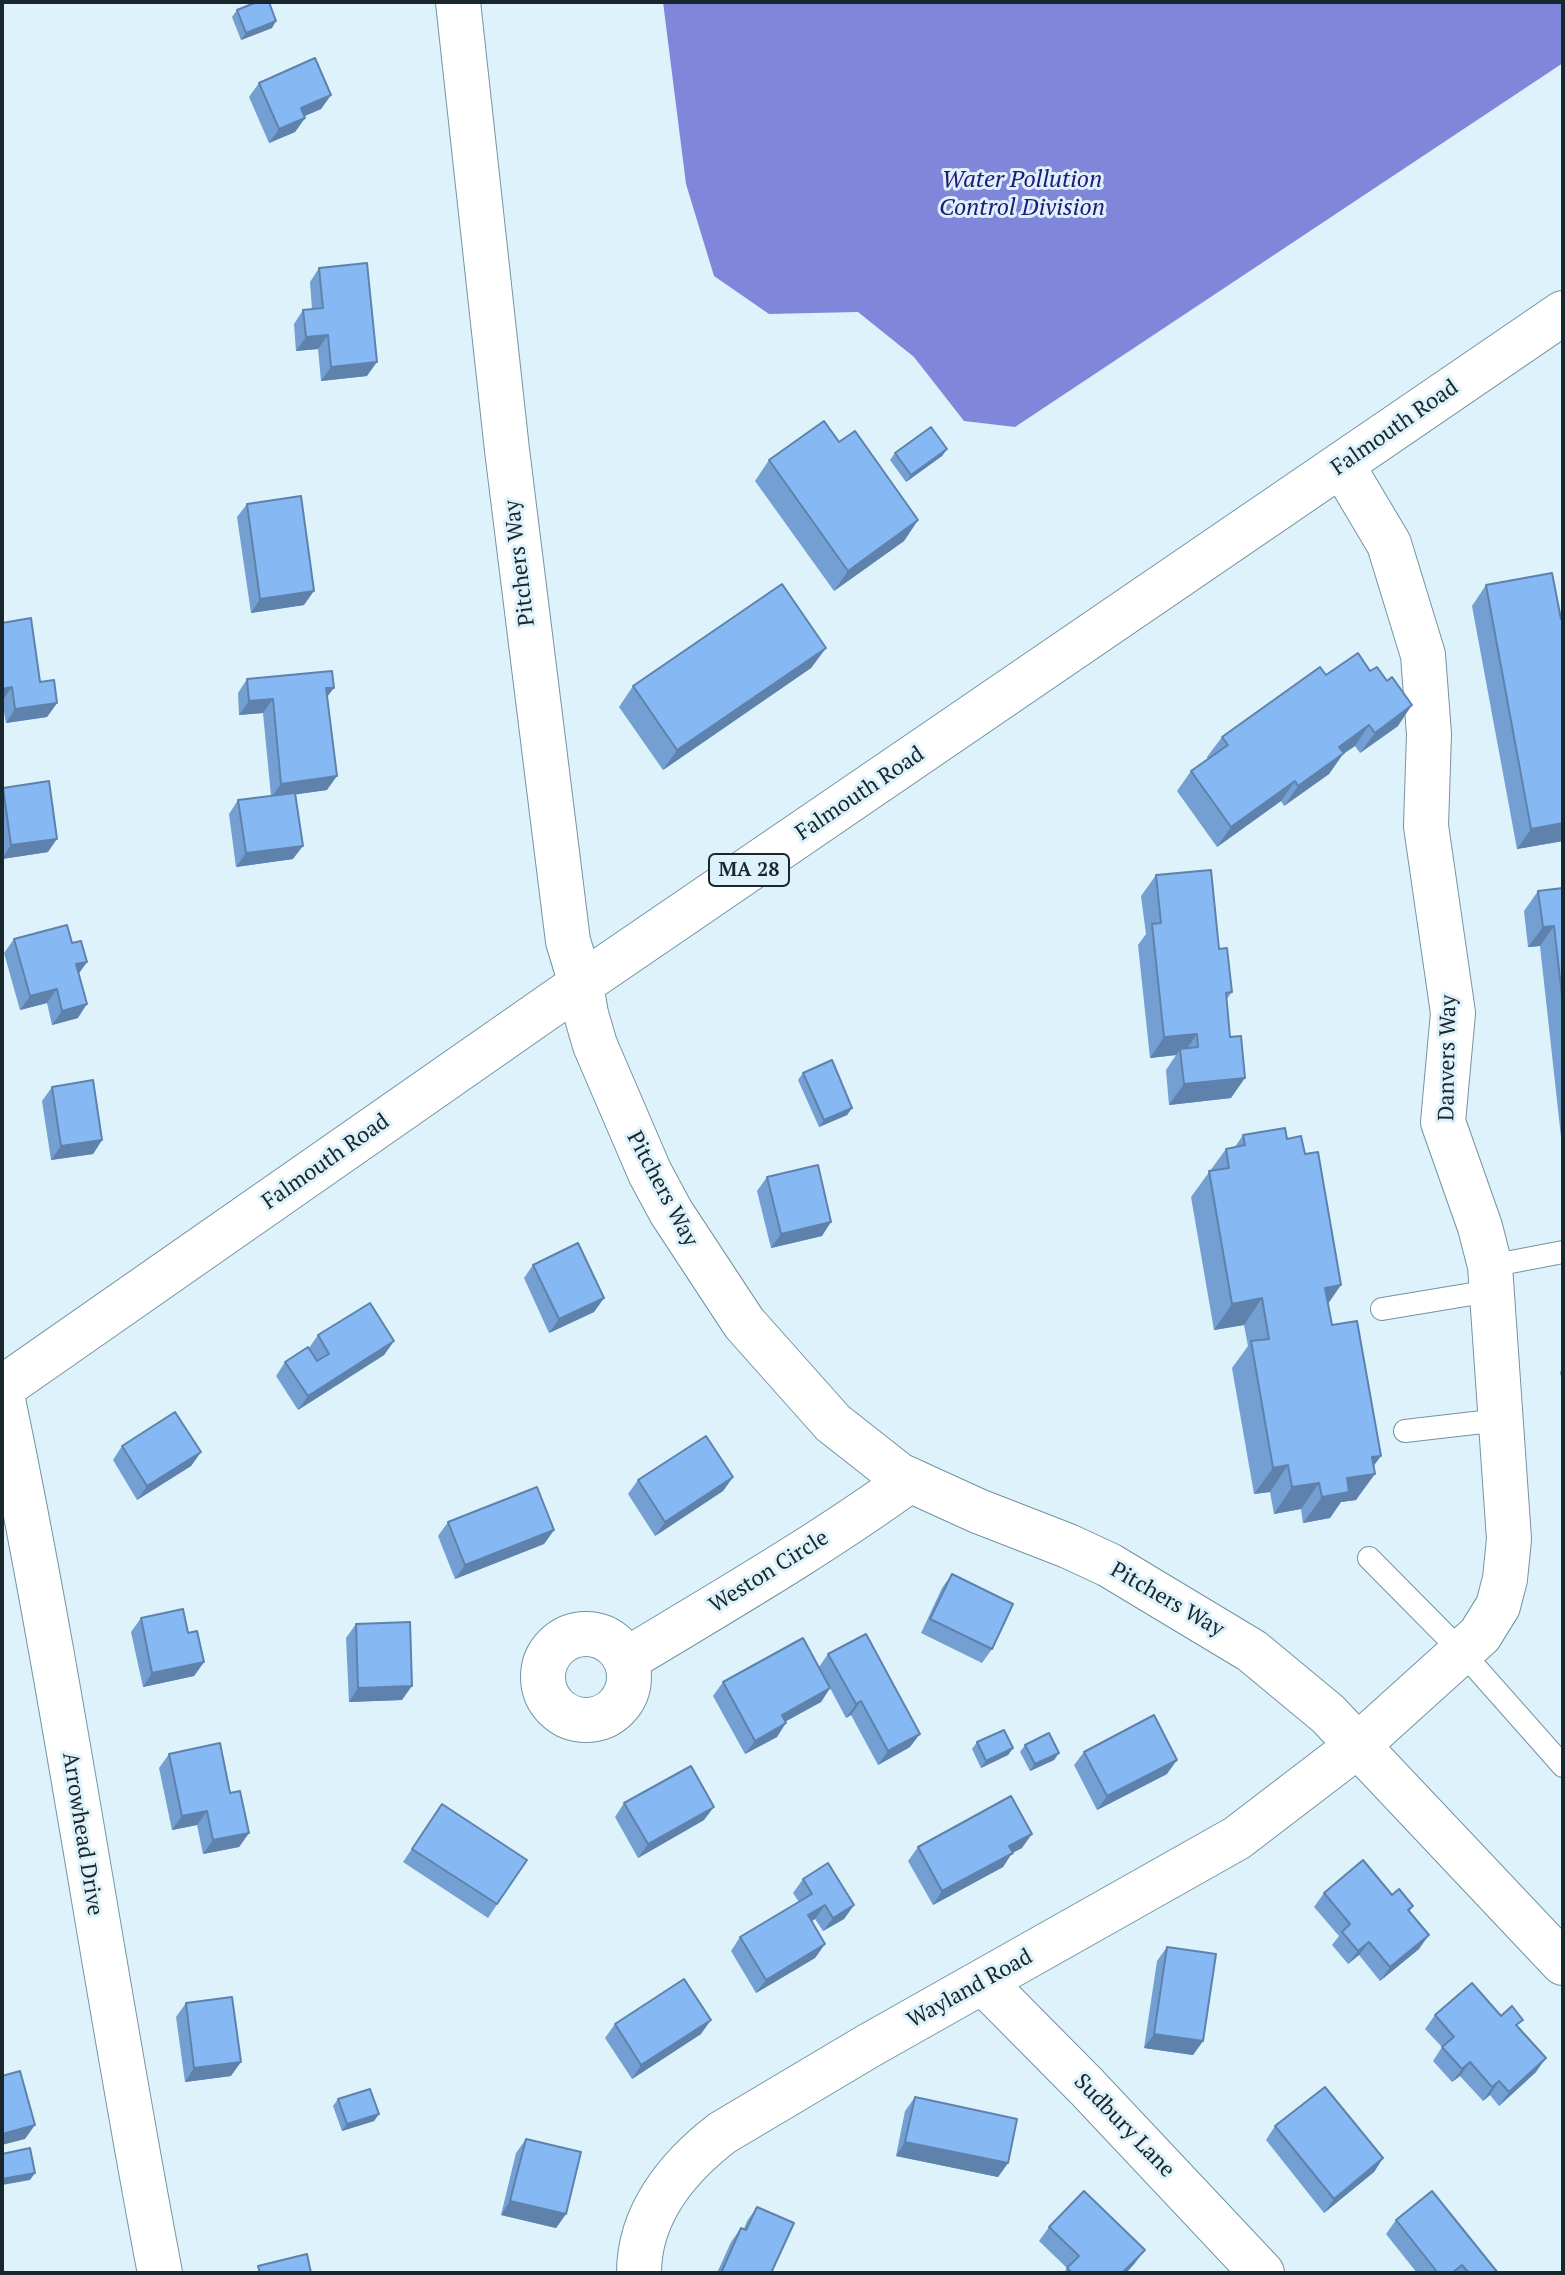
<!DOCTYPE html>
<html>
<head>
<meta charset="utf-8">
<style>
  body { margin:0 }
  #map { position:relative; width:1565px; height:2275px; overflow:hidden; background:#ddf2fb; font-family:"PT Serif",serif }
  canvas { display:block }
  .frame { position:absolute; inset:0; border:4px solid #19272c; pointer-events:none }
</style>
</head>
<body>
<div id="map">
<canvas width="1565" height="2275"></canvas>
<div class="frame"></div>
</div>
<script>
const ctx = document.querySelector('canvas').getContext('2d');
ctx.lineJoin = 'round';
function fill(path, color) {
  ctx.fillStyle = color;
  ctx.fill(path, 'evenodd');
}
function strokePath(path, color, width, dash) {
  ctx.strokeStyle = color;
  ctx.lineWidth = width;
  ctx.lineCap = dash ? 'butt' : 'round';
  ctx.setLineDash(dash || []);
  ctx.stroke(path);
}
function write(font, color, halo, rows, align = 'center') {
  ctx.font = font + ' "PT Serif",serif';
  ctx.lineWidth = 6;
  ctx.setLineDash([]);
  ctx.textBaseline = 'middle';
  ctx.strokeStyle = halo;
  ctx.fillStyle = color;
  for (const [text, x, y, turn = 0] of rows) {
    ctx.save();
    ctx.translate(x, y);
    ctx.rotate((+turn || 0) * Math.PI / 180);
    ctx.textAlign = isNaN(turn) ? turn : align;
    if (halo) ctx.strokeText(text, 0, 0);
    ctx.fillText(text, 0, 0);
    ctx.restore();
  }
}
fill(new Path2D(`
  M663,2H1563V63L1015,427L964,421L914,357L858,312L769,314L714,276L686,184Z`), '#8087db');
const service = new Path2D(`
  M1490,1266L1563,1252
  M1382,1309L1490,1291
  M1405,1431L1500,1420
  M1369,1558L1462,1652L1563,1766`);
const minor = new Path2D(`
  M2,1395C63,1686 104,1981 160,2273
  M543 1677a43 43 0 1 1 86 0a43 43 0 1 1-86 0Z
  M626,1660C722,1602 819,1546 910,1480
  M983,1982L1086,2086L1262,2273
  M639,2273C639,2214 678,2167 722,2133L870,2045L1237,1838L1356,1747L1480,1635L1498,1606L1505,1579L1509,1539L1490,1266L1480,1227L1443,1122L1453,1013L1426,826L1429,734L1423,655L1389,544L1342,465`);
const secondary = new Path2D(`
  M458,2L507,450L568,941L581,984L586,1014L595,1045L650,1173L671,1212L744,1323L833,1423L899,1475L978,1511L1068,1546L1109,1565L1252,1651L1328,1714L1563,1963`);
const primary = new Path2D(`
  M2,1388L581,984L1563,313`);
strokePath(service, '#7394a1', 24);
strokePath(minor, '#7394a1', 46);
strokePath(secondary, '#7394a1', 46);
strokePath(primary, '#7394a1', 46);
strokePath(service, '#fff', 22);
strokePath(minor, '#fff', 44);
strokePath(secondary, '#fff', 44);
strokePath(primary, '#fff', 44);
fill(new Path2D(`
  M237,10L272,28L241,40L232,17Z
  M259,83L331,95L321,109L304,116L305,118L295,132L269,143L249,97Z
  M319,268L367,376L321,381L318,349L296,351L294,324L303,310L312,309L310,282Z
  M947,449L942,456L906,482L890,460L895,453Z
  M769,460L918,520L904,541L834,591L755,481Z
  M247,504L304,605L251,613L237,517Z
  M1486,585L1561,619L1563,841L1517,849L1472,606Z
  M2,623L40,682L57,703L47,717L6,723L2,701Z
  M826,648L811,668L663,770L619,707L633,686Z
  M1326,675L1398,726L1360,753L1355,746L1343,754L1329,774L1284,806L1281,801L1217,847L1177,791L1191,771L1208,759L1207,757L1222,737Z
  M247,679L327,696V790L296,794L293,859L236,867L229,814L238,800L271,796L263,713L239,715L238,693Z
  M3,788L48,852L2,859Z
  M1156,875L1219,949L1232,992L1226,1000L1231,1098L1169,1105L1166,1070L1176,1055L1150,1058L1138,945L1146,934L1141,896Z
  M1563,888V1155L1540,946L1528,947L1524,911L1538,891Z
  M14,939L87,962L79,973L78,1018L52,1025L47,1003L20,1010L4,953Z
  M803,1073L852,1108L847,1115L819,1127L798,1080Z
  M52,1087L102,1140L93,1154L51,1160L42,1101Z
  M1243,1135L1287,1139L1328,1304L1332,1325L1373,1466L1356,1500L1341,1502L1330,1518L1303,1523L1301,1509L1274,1514L1270,1492L1254,1494L1232,1368L1248,1346L1244,1325L1214,1330L1191,1197L1226,1149L1235,1147Z
  M767,1177L822,1236L771,1248L757,1191Z
  M533,1265L604,1298L594,1312L549,1333L524,1278Z
  M318,1335L394,1341L384,1355L298,1410L276,1376L285,1362L309,1348Z
  M1563,1368V1387L1560,1372Z
  M122,1446L201,1452L191,1466L137,1500L113,1460Z
  M733,1477L723,1491L655,1536L628,1494L638,1480Z
  M448,1522L554,1530L544,1544L455,1579L438,1536Z
  M952,1574L992,1649L982,1663L921,1633L942,1588Z
  M141,1618L188,1633L204,1662L194,1676L143,1687L131,1632Z
  M356,1624L402,1700L349,1702L346,1638Z
  M828,1654L910,1747L878,1765L851,1715L846,1718L830,1688L821,1702L786,1721L777,1737L745,1754L713,1696L723,1682L819,1667Z
  M977,1742L1013,1748L1008,1755L981,1768L972,1749Z
  M1025,1745L1059,1753L1054,1760L1030,1771L1020,1752Z
  M1084,1752L1167,1774L1097,1810L1074,1765Z
  M169,1754L230,1793L249,1833L239,1847L203,1854L197,1825L172,1830L159,1768Z
  M624,1803L704,1820L638,1858L615,1817Z
  M442,1804L527,1860L488,1918L403,1862Z
  M918,1847L1022,1848L1012,1853L1003,1867L933,1905L908,1861Z
  M803,1879L854,1905L844,1919L823,1931L815,1919L812,1921L825,1944L815,1958L756,1993L731,1951L740,1937L799,1902L793,1893Z
  M1324,1893L1392,1895L1413,1906L1409,1912L1419,1949L1380,1981L1359,1955L1348,1964L1332,1945L1339,1936L1314,1907Z
  M1167,1947L1203,2041L1193,2055L1144,2048L1157,1961Z
  M186,2003L231,2076L185,2082L176,2017Z
  M1435,2015L1501,2016L1518,2027L1536,2072L1499,2106L1490,2095L1483,2101L1460,2076L1452,2082L1433,2061L1442,2047L1425,2029Z
  M615,2024L701,2034L632,2079L605,2038Z
  M915,2097L1008,2163L998,2177L896,2156L905,2111Z
  M338,2099L379,2114L374,2121L342,2131L333,2106Z
  M1275,2126L1383,2158L1374,2172L1324,2213L1266,2140Z
  M526,2139L566,2214L556,2228L501,2215L516,2153Z
  M757,2207L771,2273H717L731,2242L741,2228L744,2229L747,2221Z
  M1396,2220L1498,2273H1417L1386,2234Z
  M1049,2227L1135,2263L1126,2273H1064L1067,2268L1039,2241Z`), '#739fd2');
fill(new Path2D(`
  M276,21L272,28L241,40L246,33Z
  M331,95L321,109L291,122L301,108Z
  M305,118L295,132L269,143L279,129Z
  M328,335L318,349L296,351L306,337Z
  M377,362L367,376L321,381L331,367Z
  M947,449L942,456L906,482L911,475Z
  M918,520L904,541L834,591L848,571Z
  M314,591L304,605L251,613L260,599Z
  M826,648L811,668L663,770L677,750Z
  M12,687L2,701V689Z
  M326,688H334L324,701Z
  M273,699L263,713L239,715L249,701Z
  M57,703L47,717L6,723L15,709Z
  M1412,705L1398,726L1360,753L1375,733Z
  M1369,725L1355,746L1343,754L1329,774L1284,806L1298,786L1339,747Z
  M337,776L327,790L271,798L281,784Z
  M1295,781L1281,801L1217,847L1231,827Z
  M1563,823V841L1517,849L1531,829Z
  M57,839L48,852L2,859L11,845Z
  M303,846L293,859L236,867L246,853Z
  M1554,926L1540,946L1528,947L1543,927Z
  M87,962L77,976L76,964Z
  M57,989L47,1003L20,1010L30,996Z
  M87,1004L78,1018L52,1025L62,1011Z
  M1197,1034L1183,1054L1180,1049L1176,1055L1150,1058L1164,1037Z
  M1245,1078L1231,1098L1169,1105L1184,1084Z
  M852,1108L847,1115L819,1127L824,1120Z
  M102,1140L93,1154L51,1160L61,1146Z
  M831,1222L822,1236L771,1248L781,1234Z
  M1341,1285L1323,1311L1325,1288Z
  M604,1298L594,1312L549,1333L559,1319Z
  M1262,1298L1244,1325L1214,1330L1232,1304Z
  M394,1341L384,1355L298,1410L308,1396Z
  M201,1452L191,1466L137,1500L147,1486Z
  M1381,1456L1367,1475L1375,1474L1356,1500L1341,1502L1330,1518L1303,1523L1322,1497L1347,1478L1372,1457Z
  M1288,1465L1270,1492L1254,1494L1273,1468Z
  M733,1477L723,1491L655,1536L665,1522Z
  M1319,1483L1301,1509L1274,1514L1292,1487Z
  M554,1530L544,1544L455,1579L465,1565Z
  M204,1662L194,1676L143,1687L152,1673Z
  M412,1686L402,1700L349,1702L358,1688Z
  M830,1688L821,1702L772,1729L782,1715Z
  M861,1701L851,1715L846,1718L856,1704Z
  M786,1723L777,1737L745,1754L755,1741Z
  M920,1734L910,1747L878,1765L888,1751Z
  M1013,1748L1008,1755L981,1768L986,1761Z
  M1059,1753L1054,1760L1030,1771L1035,1764Z
  M1177,1760L1167,1774L1097,1810L1107,1796Z
  M714,1807L704,1820L638,1858L648,1844Z
  M207,1811L197,1825L172,1830L182,1816Z
  M249,1833L239,1847L203,1854L213,1840Z
  M1032,1834L1022,1848L1012,1853L1003,1867L933,1905L942,1891L1009,1846Z
  M825,1905L815,1919L798,1929L808,1915Z
  M854,1905L844,1919L823,1931L833,1918Z
  M1429,1935L1419,1949L1380,1981L1390,1967Z
  M1369,1942L1359,1955L1348,1964L1358,1951Z
  M825,1944L815,1958L756,1993L766,1980Z
  M711,2020L701,2034L632,2079L641,2065Z
  M1154,2034L1203,2041L1193,2055L1144,2048Z
  M1546,2058L1536,2072L1499,2106L1509,2092Z
  M241,2062L231,2076L185,2082L194,2068Z
  M1470,2062L1460,2076L1452,2082L1462,2069Z
  M1499,2081L1490,2095L1483,2101L1492,2087Z
  M379,2114L374,2121L342,2131L347,2124Z
  M35,2125L25,2139L2,2145V2134Z
  M905,2142L1008,2163L998,2177L896,2156Z
  M1383,2158L1374,2172L1324,2213L1334,2199Z
  M35,2173L30,2180L2,2185V2179Z
  M510,2201L566,2214L556,2228L501,2215Z
  M1145,2250L1135,2263L1126,2273H1122Z`), '#5e82ab');
const building = new Path2D(`
  M257,2H269L276,21L246,33L237,10Z
  M315,58L331,95L301,108L305,118L279,129L259,83Z
  M367,263L377,362L331,367L328,335L306,337L303,310L323,308L319,268Z
  M824,421L839,442L855,431L918,520L848,571L769,460Z
  M931,427L947,449L911,475L895,453Z
  M301,496L314,591L260,599L247,504Z
  M1552,573L1561,619L1563,618V823L1531,829L1486,585Z
  M782,584L826,648L677,750L633,686Z
  M31,618L40,682L54,680L57,703L15,709L12,687L2,689V623Z
  M1358,653L1370,671L1377,667L1387,681L1392,677L1412,705L1375,733L1369,725L1339,747L1344,753L1298,786L1295,781L1231,827L1191,771L1228,745L1222,737L1320,667L1326,675Z
  M332,671L334,688H326L337,776L281,784L273,699L249,701L247,679Z
  M49,781L57,839L11,845L3,788Z
  M295,793L303,846L246,853L238,800Z
  M1211,870L1219,949L1227,948L1232,992L1226,993L1230,1037L1241,1036L1245,1078L1184,1084L1180,1049L1198,1047L1197,1034L1164,1037L1152,924L1161,923L1156,875Z
  M1563,888V1005L1554,926L1543,927L1538,891Z
  M67,925L72,943L81,941L87,962L76,964L87,1004L62,1011L57,989L30,996L14,939Z
  M832,1060L852,1108L824,1120L803,1073Z
  M93,1080L102,1140L61,1146L52,1087Z
  M1285,1128L1287,1139L1301,1136L1305,1154L1318,1152L1341,1285L1325,1288L1332,1325L1357,1321L1381,1456L1372,1457L1375,1474L1347,1478L1349,1492L1322,1497L1319,1483L1292,1487L1288,1465L1273,1468L1251,1341L1269,1339L1262,1298L1232,1304L1209,1171L1229,1168L1226,1149L1245,1145L1243,1135Z
  M818,1165L831,1222L781,1234L767,1177Z
  M578,1243L604,1298L559,1319L533,1265Z
  M370,1303L394,1341L308,1396L285,1362L308,1347L317,1361L329,1354L318,1335Z
  M175,1412L201,1452L147,1486L122,1446Z
  M706,1436L733,1477L665,1522L638,1480Z
  M537,1487L554,1530L465,1565L448,1522Z
  M952,1574L1013,1604L992,1649L930,1619Z
  M183,1609L188,1633L197,1631L204,1662L152,1673L141,1618Z
  M410,1622L412,1686L358,1688L356,1624Z
  M866,1634L920,1734L888,1751L861,1701L856,1704L828,1654Z
  M803,1638L830,1688L782,1715L786,1723L755,1741L723,1682Z
  M1154,1715L1177,1760L1107,1796L1084,1752Z
  M1004,1730L1013,1748L986,1761L977,1742Z
  M1049,1733L1059,1753L1035,1764L1025,1745Z
  M220,1743L230,1793L240,1791L249,1833L213,1840L207,1811L182,1816L169,1754Z
  M691,1766L714,1807L648,1844L624,1803Z
  M1011,1796L1032,1834L1009,1846L1013,1853L942,1891L918,1847Z
  M442,1804L527,1860L497,1904L412,1849Z
  M1363,1860L1392,1895L1399,1889L1413,1906L1408,1910L1429,1935L1390,1967L1369,1942L1358,1951L1342,1932L1350,1924L1324,1893Z
  M828,1863L854,1905L833,1918L825,1905L808,1915L825,1944L766,1980L740,1937L812,1894L803,1879Z
  M1167,1947L1216,1954L1203,2041L1154,2034Z
  M684,1979L711,2020L641,2065L615,2024Z
  M1472,1983L1501,2016L1512,2006L1523,2020L1516,2025L1546,2058L1509,2092L1499,2081L1492,2087L1470,2062L1462,2069L1442,2047L1454,2037L1435,2015Z
  M232,1997L241,2062L194,2068L186,2003Z
  M20,2071L35,2125L2,2134V2076Z
  M1325,2087L1383,2158L1334,2199L1275,2126Z
  M370,2089L379,2114L347,2124L338,2099Z
  M915,2097L1017,2119L1008,2163L905,2142Z
  M526,2139L581,2152L566,2214L510,2201Z
  M30,2148L35,2173L2,2179V2154Z
  M1084,2191L1145,2250L1122,2273H1072L1067,2268L1079,2256L1049,2227Z
  M1432,2191L1498,2273H1469L1462,2265L1452,2273H1438L1396,2220Z
  M757,2207L794,2223L771,2273H721L741,2228L746,2230Z
  M307,2254L311,2273H260L258,2266Z`);
fill(building, '#86b9f4');
strokePath(building, '#5e82ab', 2);
for (const [x, y, w] of [
  [749,870,80]
]) {
  const box = new Path2D();
  box.roundRect(x - w / 2, y - 16, w, 32, 6);
  ctx.fillStyle = '#ddf2fb';
  ctx.fill(box);
  strokePath(box, '#19272c', 2);
}
write('bold 20px', '#19272c', null, [
  ["MA 28",749,870]
]);
write('22px', '#19272c', '#ddf2fb', [
  ["Falmouth Road",1395,428,-35],
  ["Pitchers Way",520,563,-97],
  ["Falmouth Road",860,794,-34],
  ["Danvers Way",1448,1058,-89],
  ["Falmouth Road",326,1162,-35],
  ["Pitchers Way",662,1189,62],
  ["Weston Circle",769,1572,-32],
  ["Pitchers Way",1167,1600,30],
  ["Arrowhead Drive",82,1834,81],
  ["Wayland Road",970,1989,-29],
  ["Sudbury Lane",1124,2126,46]
]);
write('italic 24px', '#251679', '#ddf2fb', [
  ["Water Pollution",1022,180],
  ["Control Division",1022,208]
]);
</script>
</body>
</html>
